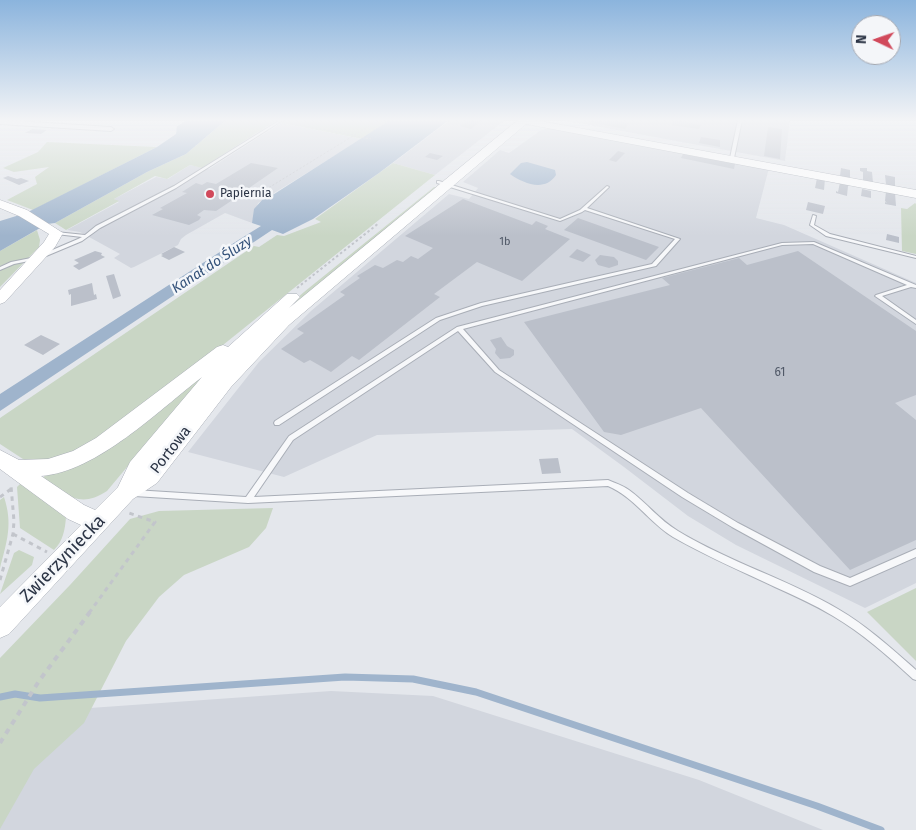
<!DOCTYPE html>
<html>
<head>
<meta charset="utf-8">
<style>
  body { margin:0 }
  #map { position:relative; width:916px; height:830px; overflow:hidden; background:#e4e7ec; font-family:"Fira Sans",sans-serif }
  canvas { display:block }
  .north { position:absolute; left:851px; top:15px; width:50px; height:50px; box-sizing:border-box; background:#f4f6f9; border:1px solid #a4a8b1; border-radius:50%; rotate:273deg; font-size:14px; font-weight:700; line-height:20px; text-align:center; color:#2b3445 }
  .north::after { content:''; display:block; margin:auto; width:18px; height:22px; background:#d1495b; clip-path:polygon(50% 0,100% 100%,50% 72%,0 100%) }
</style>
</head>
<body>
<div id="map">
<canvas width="916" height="830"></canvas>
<div class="north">N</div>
</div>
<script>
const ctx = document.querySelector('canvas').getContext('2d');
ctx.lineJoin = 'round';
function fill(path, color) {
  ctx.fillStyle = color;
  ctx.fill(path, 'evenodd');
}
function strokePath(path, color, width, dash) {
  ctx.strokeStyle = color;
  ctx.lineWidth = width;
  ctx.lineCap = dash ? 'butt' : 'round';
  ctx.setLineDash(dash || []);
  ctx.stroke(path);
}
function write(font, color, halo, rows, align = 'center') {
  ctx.font = font + ' "Fira Sans",sans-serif';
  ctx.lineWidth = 5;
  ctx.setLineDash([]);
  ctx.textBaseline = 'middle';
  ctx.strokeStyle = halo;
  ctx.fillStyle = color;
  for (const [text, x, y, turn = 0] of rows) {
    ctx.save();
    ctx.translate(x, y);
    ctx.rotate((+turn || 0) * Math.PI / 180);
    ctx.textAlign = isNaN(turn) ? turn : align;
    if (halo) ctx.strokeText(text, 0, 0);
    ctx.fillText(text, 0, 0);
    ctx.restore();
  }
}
fill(new Path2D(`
  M450,120H505L435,175L393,163Z
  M562,120H790L785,161Z
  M281,123L362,139L258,203L252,223L225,213L186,235L181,239L178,245L134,267L131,268L114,258L120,254L80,232L67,230L119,202L114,199L156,177L168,179L190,165L209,169Z
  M554,127L769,168L756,218L784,225L916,283V583L865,608L736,545L688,516L624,467L572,429L377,435L284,477L188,452L259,362L311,311L449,194L469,199L478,188L463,182L500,150L509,153L541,130Z
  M331,691L433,696L699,780L823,830H0V798L90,708Z`), '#d2d6de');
fill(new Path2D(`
  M226,120H277L202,168L190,165L167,179L155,176L114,199L119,201L66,230L55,223L147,172L186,154Z
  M285,120H390L362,139L281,123Z
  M47,142L157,147L33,210L7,200L37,184L35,177L49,167L14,172L3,168L38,152Z
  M393,163L435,175L107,438L57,461H26L0,444V418L254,246L259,247L277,235L284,236L321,222L315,219Z
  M434,187H439L309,294L254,336L304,292Z
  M915,203L916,204V254L902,251L901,208L907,209Z
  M37,230L40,240L39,247L0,287V251Z
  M219,357L107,491C80,509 66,495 43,479L45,475Z
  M21,483L66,517C65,530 63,541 54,550L20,528L17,487Z
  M4,497C13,524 7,541 0,568V500Z
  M273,508L266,528L249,547L184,575L159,597L126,641L84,723L34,769L0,829V658L70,585L130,519L159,511Z
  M19,550L34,557L32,565L0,594L14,553Z
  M916,588V661L867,612Z`), '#c9d6c5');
fill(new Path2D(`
  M188,120H226L186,154L147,172L55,223L47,224L0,251V221L26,213L157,147L176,134L177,126Z
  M390,120H449L379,173L313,219L283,234L272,230L0,411V394L240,239L261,226L252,223L254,209L263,199L268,198Z
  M527,162L555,170L556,175C545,192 524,184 510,174L521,163Z`), '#9fb4cc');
strokePath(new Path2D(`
  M0,697L15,694L40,698L345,677L413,679L476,692L817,806L881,830`), '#9fb4cc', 7);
fill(new Path2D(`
  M469,120L481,121L471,129L460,126Z
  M580,120H610L629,123L625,129Z
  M673,120H687L686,122L701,125L699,129L671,125Z
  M768,127L782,129L780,159L764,156Z
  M32,129L47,130L41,134L25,133Z
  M701,137L720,140V147L699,143Z
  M618,151L625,153L616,162L609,160Z
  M430,153L443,156L437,160L425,157Z
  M683,154L735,164L734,169L681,158Z
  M251,163L278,168L249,188L241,186L231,193L240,195L216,211L204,210L197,215L201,217L199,220L189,225L152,215L163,209L160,208L187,193L182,192L196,183L202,185L207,182L216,184Z
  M841,168L850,170V178L840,176Z
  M860,168H867V171L872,172L873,183L863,181V172L860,171Z
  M885,175L895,177V187L886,185Z
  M8,176L17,179L21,178L29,181L19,185L3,178Z
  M817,178L825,179L824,190L815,188Z
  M840,182L850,185L848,186L847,196L836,193V191L838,192Z
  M862,189L871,191V198L861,196Z
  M886,191L895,193L896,206L885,204V202L887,203L885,201Z
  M463,199L532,225L536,221L548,226L545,229L570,239L522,281L477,262L434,294L440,297L359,360L352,356L331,372L310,360L304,363L281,349L304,333L297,329L345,295L340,292L360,278L357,276L375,265L383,268L397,260L403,262L411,256L418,259L433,248L405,236Z
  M808,202L825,206L823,214L806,210Z
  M578,218L659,247L646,260L564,230Z
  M887,234L899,237V243L886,240Z
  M174,247L185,252L169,260L161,256L163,255L161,254Z
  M577,249L591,255L583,262L569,257Z
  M95,251L102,253L101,255L105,257L79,270L73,266L79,263L74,260Z
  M798,251L916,331V395L895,403L916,420V540L850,570L701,408L621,435L604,432L524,322L670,285L662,278L739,258L747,265Z
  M600,255L614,257L618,261V265L609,268L598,265L595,260Z
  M114,274L121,296L113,299L106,276Z
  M92,283L94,295L96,294L97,299L71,306V294L69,295L68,290Z
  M41,335L60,344L43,355L24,345Z
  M501,337L507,346L514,350V355L510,358L500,359L495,353L496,349L490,340Z
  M558,458L561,473L542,474L539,459Z`), '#bbc0ca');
const lane = new Path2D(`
  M280,120H283L176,188L100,228L82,241L39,259L14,264L0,270V267L11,262L36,257L78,239L82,237L56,234L54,233L56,232L85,235L96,226L174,186Z
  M738,120H742L734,158L732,159L730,158Z
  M437,181H439L560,219L580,210L607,186L609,187L608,188L587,208L680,239L656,266L482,306L440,320L279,425H275L274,423L275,421L436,318L481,303L652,264L675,239L585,210L582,212L560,221L437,183Z
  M813,215L816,216L814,225L830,234L916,256V258L826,236L810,225Z
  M814,242L916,285V288L911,287L882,296L916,320V324L875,296L876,295L907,285L813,244L782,245L463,329L499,370L688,493L738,523L820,566L850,578L916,549V557L850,586L814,572L732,527L682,497L495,372L458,331L293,440L254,497L608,480C615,483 622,485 629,490C646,502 659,520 678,531C729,562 787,579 838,609C867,626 891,648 916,670V680L913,679C888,656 862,633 833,616C815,605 795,596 775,587C741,571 706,556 673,537C649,522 634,497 608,486L248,503L134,496L132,495L130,493L132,491L134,490L246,497L289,436L457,327L782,243Z`);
const street = new Path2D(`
  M0,120L111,127L114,129L111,131L0,124Z`);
const secondary = new Path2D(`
  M518,120H535L916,190V198L526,124L289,325L231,387L157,483L133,499L9,634L0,638V607L81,525L68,519L0,469V450L19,460L48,459L73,451L96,438L217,347L223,345L228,347L287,294H297L300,297L289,308ZM202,377L130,462L118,487L95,510L84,505L41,476C97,472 159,410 202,377Z
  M0,200L27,210L63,233L55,247L5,302L0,304V290L44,242L49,234L19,216L0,208Z`);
strokePath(lane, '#a9aeb7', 2);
strokePath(street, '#a9aeb7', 2);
strokePath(secondary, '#a9aeb7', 1);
strokePath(new Path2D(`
  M235,120L258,125
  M288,123L354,135
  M354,136L371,139
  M252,198L379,120`), '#c2c5cb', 1, [2, 2]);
strokePath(new Path2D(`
  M297,288L379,223`), '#c2c5cb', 2, [2.5, 2.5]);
strokePath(new Path2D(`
  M0,497L11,489
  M13,534L47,552
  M0,580L13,534L14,521L11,486
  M89,613L155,522L129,513`), '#c2c5cb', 3, [4.5, 4.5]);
strokePath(new Path2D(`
  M0,743L39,681L90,612`), '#c2c5cb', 4, [5.5, 5.5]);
fill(lane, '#f7f8fa');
fill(street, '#f7f8fa');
fill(secondary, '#fff');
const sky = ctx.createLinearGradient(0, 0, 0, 236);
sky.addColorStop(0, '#8bb4dd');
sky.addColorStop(0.51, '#f3f4f6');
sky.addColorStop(1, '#f3f4f600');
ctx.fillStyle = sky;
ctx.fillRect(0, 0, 916, 236);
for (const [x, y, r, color] of [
  [210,194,5,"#d1495b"]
]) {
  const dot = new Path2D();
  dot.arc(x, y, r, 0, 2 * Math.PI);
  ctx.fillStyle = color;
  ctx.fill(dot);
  strokePath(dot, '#f4f6f9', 2);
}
write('11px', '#4f5766', null, [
  ["1b",505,242]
]);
write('12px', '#2b3445', '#f4f6f9', [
  ["Papiernia",220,194]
], 'left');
write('12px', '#4f5766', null, [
  ["61",780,373]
]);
write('italic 14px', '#34527a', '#f4f6f9', [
  ["Kanał do Śluzy",212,265,-33]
]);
write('15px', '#2b3445', '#f4f6f9', [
  ["Portowa",171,450,-52]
]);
write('18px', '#2b3445', '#f4f6f9', [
  ["Zwierzyniecka",63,559,-46]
]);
</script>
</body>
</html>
